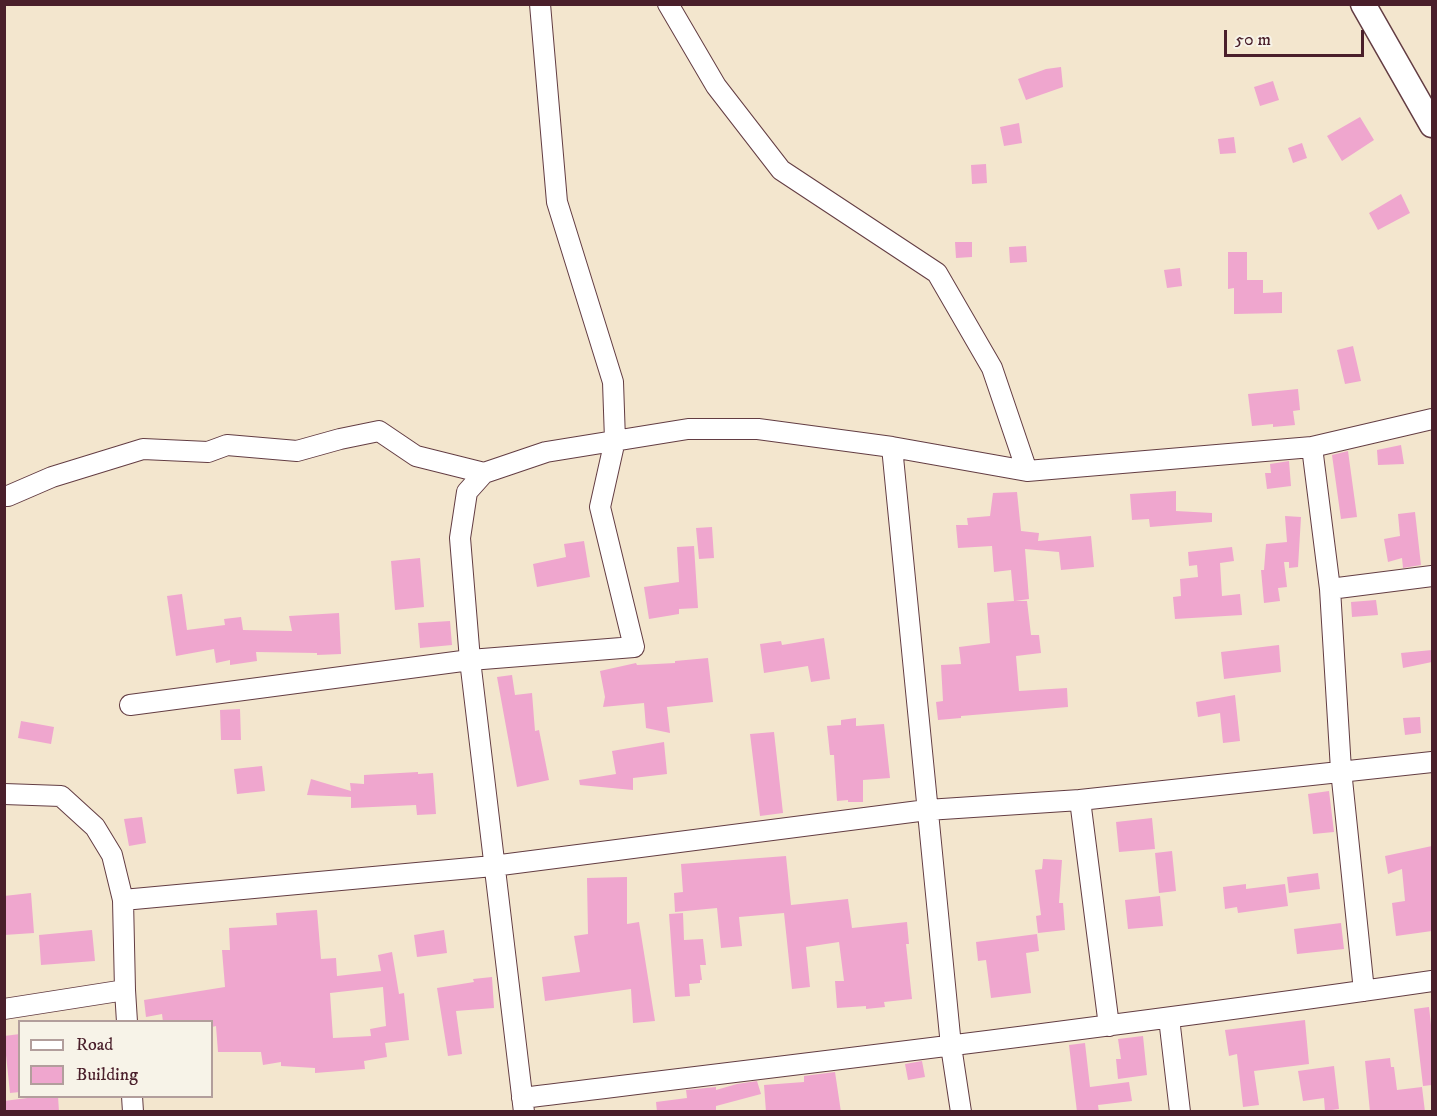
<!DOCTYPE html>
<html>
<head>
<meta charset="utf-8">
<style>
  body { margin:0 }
  #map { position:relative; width:1437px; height:1116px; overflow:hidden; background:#f3e6ce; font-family:"IM FELL DW Pica",serif }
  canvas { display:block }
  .frame { position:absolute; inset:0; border:6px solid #4a1f2b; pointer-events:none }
  .legend { position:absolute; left:18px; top:1020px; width:195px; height:78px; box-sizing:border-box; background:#f7f3e8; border:2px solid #b29e9c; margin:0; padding:8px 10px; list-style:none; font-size:18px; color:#4a1f2b }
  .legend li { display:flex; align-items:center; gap:12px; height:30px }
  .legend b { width:30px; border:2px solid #b29e9c }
  .scale { position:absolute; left:1224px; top:30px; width:140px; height:27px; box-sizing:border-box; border:3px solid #4a1f2b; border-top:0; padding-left:8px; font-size:18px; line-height:21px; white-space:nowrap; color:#4a1f2b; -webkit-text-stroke:4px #f7f3e8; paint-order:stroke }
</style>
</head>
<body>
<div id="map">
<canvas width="1437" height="1116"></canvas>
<div class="frame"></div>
<ul class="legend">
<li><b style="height:8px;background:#fff"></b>Road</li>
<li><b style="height:16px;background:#efa6ce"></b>Building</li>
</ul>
<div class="scale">50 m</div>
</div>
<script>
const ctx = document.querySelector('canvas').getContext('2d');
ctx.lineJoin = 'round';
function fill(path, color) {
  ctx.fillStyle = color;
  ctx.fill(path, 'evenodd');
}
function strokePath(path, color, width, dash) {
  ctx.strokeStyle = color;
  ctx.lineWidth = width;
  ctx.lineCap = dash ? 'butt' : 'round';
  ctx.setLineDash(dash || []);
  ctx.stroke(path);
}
fill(new Path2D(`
  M1061,67L1063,87L1026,100L1018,79L1046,69Z
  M1273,81L1279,100L1260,106L1254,87Z
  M1360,117L1374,140L1342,161L1327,136Z
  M1019,123L1022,143L1004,146L1000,127Z
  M1234,137L1236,153L1220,154L1218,139Z
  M1302,143L1307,158L1293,163L1288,148Z
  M986,164L987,183L972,184L971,165Z
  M1401,194L1410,213L1378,230L1369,213Z
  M955,242H972V257L956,258Z
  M1026,246L1027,262L1010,263L1009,247Z
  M1228,252H1247V280H1263V293L1282,292V313L1234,314V288L1228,289Z
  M1180,268L1182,286L1167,288L1164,270Z
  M1353,346L1361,381L1345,384L1337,350Z
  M1298,389L1300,410L1293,411L1295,425L1273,427V424L1252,426L1248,394Z
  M1401,445L1404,464L1378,465L1377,450Z
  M1348,451L1357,517L1341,519L1332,455Z
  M1289,461L1291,486L1267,489L1265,473H1271L1270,464Z
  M1176,491V511L1212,513V522L1150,527L1149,519L1132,520L1130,494Z
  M1017,492L1021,531L1039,533L1038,541L1091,536L1094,567L1061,570L1059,552L1025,549L1029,599L1015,601H1027L1031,635H1039L1041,653L1016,656L1019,691L1067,688L1068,707L961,716V718L938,720L936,702L943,701L941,665L961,664L959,647L990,643L987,603L1014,601L1011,570L994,572L992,546L958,548L956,525H968L967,518L990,516L993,493Z
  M1415,512L1421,565L1403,568L1402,558L1388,562L1384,539L1400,536L1398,514Z
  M1285,516L1301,517L1298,567L1289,568V562H1284L1287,587L1278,588L1280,601L1264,603L1261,570H1264L1266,544L1287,542Z
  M712,527L714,558L699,559L696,528Z
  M584,541L590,577L537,587L533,564L566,557L564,544Z
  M694,546L698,608L679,609V614L649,619L644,587L679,582L677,547Z
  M1232,547L1234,561L1220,563L1222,596L1240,594L1242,615L1175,619L1173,597L1181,596L1180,579L1198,577L1197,565L1189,566L1188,552Z
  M420,558L424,607L395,610L391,561Z
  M182,594L187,630L225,625L224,619L241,617L243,630L292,631L289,616L339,613L341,654L317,655V653L256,652L257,661L230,665V660L216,663L214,649L176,656L167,596Z
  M1376,600L1378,615L1352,617L1351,602Z
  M450,621L452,645L420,648L418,623Z
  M824,638L830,679L811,682L808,666L764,673L760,644L781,641L782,645Z
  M1279,645L1281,672L1224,679L1221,652Z
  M1432,650V662L1403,668L1401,653Z
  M708,658L713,702L667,707L670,733L646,728L644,703L603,707L605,697L600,671L636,663L637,665L675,663V661Z
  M512,675L515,695L532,693L535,731L539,730L549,780L517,787L497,677Z
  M1235,695L1240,741L1223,743L1220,713L1198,717L1196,702Z
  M240,709L241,740H221L220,710Z
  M1420,717L1421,733L1405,735L1403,718Z
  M856,718V726L884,724L890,778L863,780V802H848V800L837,801L834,755H830L827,726L841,725V720Z
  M21,721L54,727L51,744L18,738Z
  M774,732L783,813L760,816L750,734Z
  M664,742L667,774L633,778V790L580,785L579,780L616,774L612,751Z
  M262,766L265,791L237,794L234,769Z
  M418,772V774L433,773L436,814L417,815L416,805L351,808V797L307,795L311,779L351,791L350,783L364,784V775Z
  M1329,791L1334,832L1313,834L1308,794Z
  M142,817L146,843L129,846L124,819Z
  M1152,818L1155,849L1119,852L1116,822Z
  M1432,846V931L1396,936L1392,903L1405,901L1402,869L1388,874L1385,856Z
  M1172,851L1176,891L1159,893L1155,853Z
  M786,856L791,905L848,899L852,928L907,922L909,944H906L912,999L884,1002L885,1007L866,1009V1006L837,1008L835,981H844L839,942L806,947L810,987L792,989L784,913L739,917L742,946L721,948L717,908L675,912L674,893L683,892L681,864Z
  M1043,859L1062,860L1059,903H1063L1065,930L1038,933L1036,916L1041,915L1035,870L1042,869Z
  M1318,873L1320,889L1289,893L1287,877Z
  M627,877V924L639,922L655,1021L633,1023L631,989L545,1001L542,977L580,972L574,936L588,934L587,878Z
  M1246,884V889L1285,884L1288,906L1238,913L1237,907L1225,909L1223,887Z
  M31,893L34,933L4,935V896Z
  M1160,896L1163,926L1128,929L1125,900Z
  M317,910L321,959L336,958L337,976L381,971L378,955L392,952L399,994L404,993L409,1040L385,1043L387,1057L364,1061L365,1069L315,1073V1068L281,1066V1062L263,1065L261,1052H218L216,1026L212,1027V1022H163L162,1014L146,1017L144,1000L225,987L222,950H230L229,928L277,925L276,913ZM383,987L386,1026L370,1029L371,1036L333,1038L330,993Z
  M683,913L684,940L703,939L706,965H700L702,980H700V983L689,984L690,996L675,997L669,914Z
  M1341,923L1344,949L1297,954L1294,929Z
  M92,930L95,961L41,965L39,935Z
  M444,930L447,953L417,957L414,935Z
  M1037,934L1039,951L1026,953L1031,993L991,998L986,960L978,961L976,942Z
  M492,977L494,1008L456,1011L462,1054L448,1056L437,988L474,982L473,979Z
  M1429,1007L1432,1034V1085L1423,1086L1414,1009Z
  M1305,1020L1309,1064L1254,1071L1259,1105L1243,1107L1237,1054L1229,1056L1225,1030Z
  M20,1034V1092L10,1093L4,1036Z
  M1143,1036L1147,1075L1118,1079L1116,1059H1121L1118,1039Z
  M1085,1043L1090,1087L1129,1082L1132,1101L1098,1105L1099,1112H1077L1069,1045Z
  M1390,1058L1391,1067H1394L1397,1090L1422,1087L1425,1112H1370L1365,1061Z
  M922,1061L925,1077L908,1080L905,1064Z
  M1334,1066L1339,1109L1325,1111L1324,1098L1303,1101L1298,1071Z
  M835,1072L841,1112H766L764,1085L804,1082V1076Z
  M757,1081L761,1094L716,1106V1112H657L656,1102L687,1098L686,1090L716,1087V1090L737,1084Z
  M43,1096H58L59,1112H4V1101Z`), '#efa6ce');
const minor = new Path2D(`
  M668,4L716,86L781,170L937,273L992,368L1027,471
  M892,447L951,1046L961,1112
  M1312,447L1330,589L1341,770L1364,991
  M4,496H8L52,477L143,449L208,452L227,445L297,451L340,439L379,431L416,456L484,473
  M1330,589L1432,576
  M130,705L470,660L634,647L600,507L615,440L613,382L557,202L540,4
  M4,794L61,796L95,827L112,855L123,900L125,990
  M1080,800L1109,1026
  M123,900L493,866L927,810L1080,800L1432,762
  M4,1009L125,990L127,1022
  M1169,1018L1180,1112
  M132,1096L133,1112
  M522,1098C826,1061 1130,1025 1432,981
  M524,1112L470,660L460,538L467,492L484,473L546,452L688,429H758L892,447L1027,471L1312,447L1432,419`);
const tertiary = new Path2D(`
  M1363,4L1432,125`);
strokePath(minor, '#633d43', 22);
strokePath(tertiary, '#633d43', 27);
strokePath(minor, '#fff', 20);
strokePath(tertiary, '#fff', 24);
</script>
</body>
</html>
